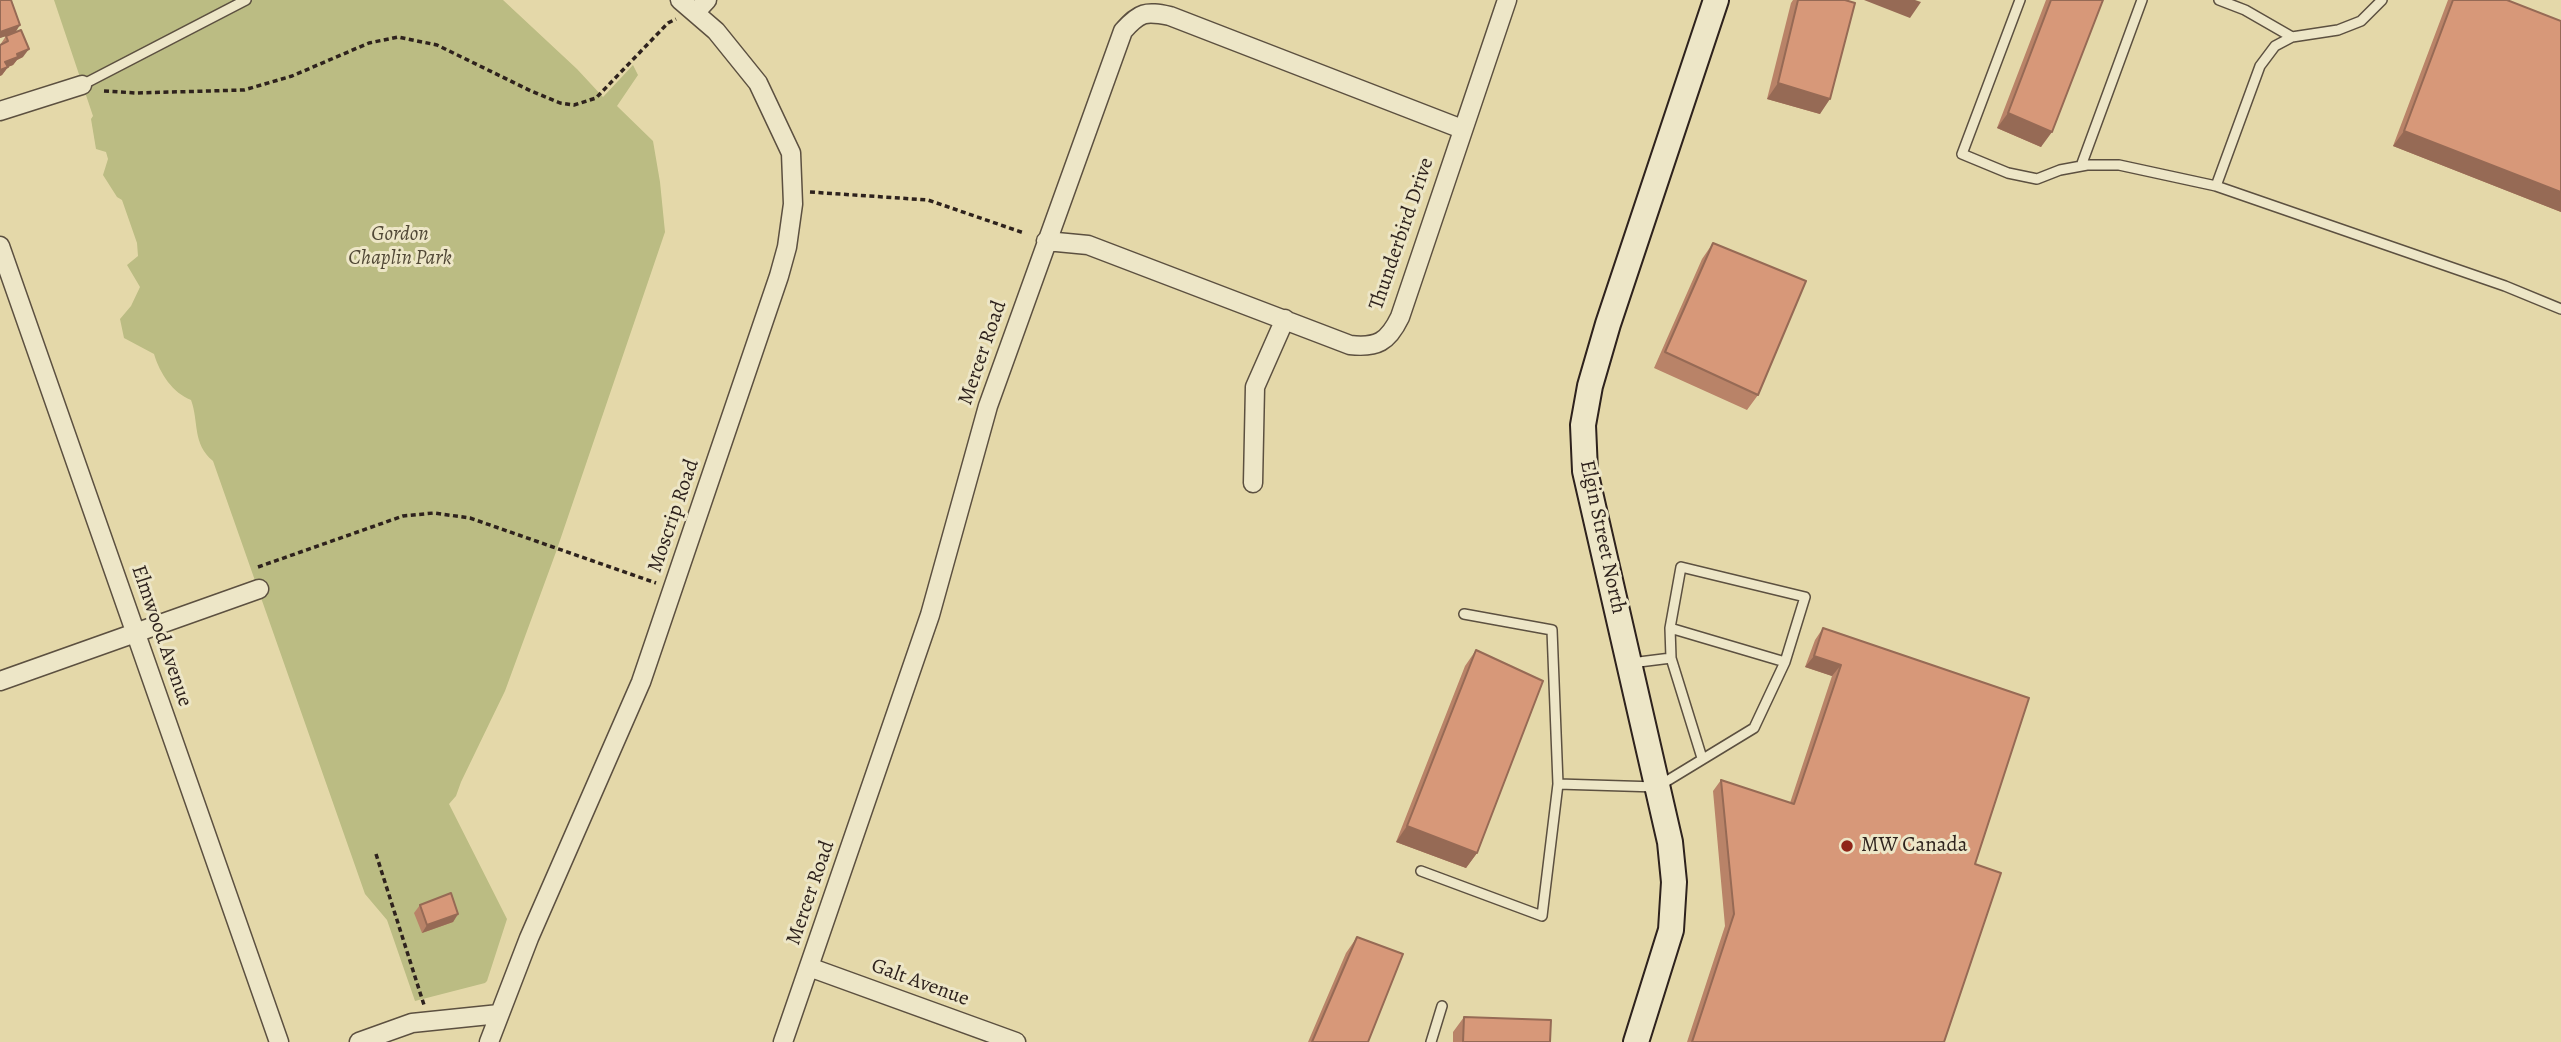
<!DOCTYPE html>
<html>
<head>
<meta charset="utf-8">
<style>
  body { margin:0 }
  canvas { display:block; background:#e4d8a9 }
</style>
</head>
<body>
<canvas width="2561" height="1042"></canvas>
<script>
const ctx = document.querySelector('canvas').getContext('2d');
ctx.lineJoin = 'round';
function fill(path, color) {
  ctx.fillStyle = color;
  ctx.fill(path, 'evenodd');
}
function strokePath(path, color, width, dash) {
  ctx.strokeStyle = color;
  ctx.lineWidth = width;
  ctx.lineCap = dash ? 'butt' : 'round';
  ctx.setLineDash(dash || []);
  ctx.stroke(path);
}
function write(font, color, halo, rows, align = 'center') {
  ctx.font = font + ' Alegreya,serif';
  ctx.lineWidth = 6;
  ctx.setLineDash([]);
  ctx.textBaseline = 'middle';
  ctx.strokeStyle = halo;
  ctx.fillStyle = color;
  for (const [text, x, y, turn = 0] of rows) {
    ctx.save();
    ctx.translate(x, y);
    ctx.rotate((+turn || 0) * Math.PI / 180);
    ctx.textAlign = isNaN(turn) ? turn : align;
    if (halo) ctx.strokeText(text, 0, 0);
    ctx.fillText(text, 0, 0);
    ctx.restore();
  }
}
fill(new Path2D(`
  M54,0H503L577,69L603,97L633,65L638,75L617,106L653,141L660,182L665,232L556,552L505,691L461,782L456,796L449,804L507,919L487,981L485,983L415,1001L387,920L365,894L213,461C192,444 199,421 191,400C173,393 160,374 154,354L124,338L120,319L131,306L140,287L127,265L138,256L137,243L122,200L117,197L103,175L108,159L106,152L96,149L91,119L93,116Z`), '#bbbc83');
const lane = new Path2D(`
  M2020,0L1962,154L2008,173L2037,179L2060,170L2087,165H2119L2216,186
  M2219,0L2245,10L2292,37
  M2382,0L2361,21L2338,30L2292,37L2275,46L2260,66L2216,186L2505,286L2561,309
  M82,85L246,0
  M2081,166L2142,0
  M1670,628L1785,662
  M1671,658L1702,758
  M1558,784L1657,787L1754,728L1785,662L1805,597L1681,567L1670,628L1671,658L1631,663
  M1421,871L1542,916L1558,784L1552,630L1464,614
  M1431,1042L1442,1006`);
const street = new Path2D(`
  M695,13L707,0
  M0,111L82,85
  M1046,241L1088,245L1350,345C1377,348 1388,342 1400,317L1507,0
  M0,246L279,1042
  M1253,483L1255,387L1285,319
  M0,681L259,589
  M809,967L1016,1042
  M359,1042L412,1023L499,1014
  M489,1042L529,938L641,682L779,276L787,247L793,204L791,153L758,83L716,31L680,0
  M783,1042L930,615L988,406L1123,31C1140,12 1145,11 1170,16L1462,129`);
const secondary = new Path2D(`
  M1636,1042L1671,930L1674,882L1670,842L1585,471L1583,425L1590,386L1608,324L1716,0`);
strokePath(lane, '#5c5040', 12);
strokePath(street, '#5c5040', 21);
strokePath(secondary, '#2e221d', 28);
strokePath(new Path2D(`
  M104,91L136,93L244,90L292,76L369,43L398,37L437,45L531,91L560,103L574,105L596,98L668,23L676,19
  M810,192L928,200L1024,233
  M258,567L403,516L434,513L470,518L656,583
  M376,854L424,1005`), '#2e221d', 3.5, [5, 3.5]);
strokePath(lane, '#ede6c7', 9);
strokePath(street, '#ede6c7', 18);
strokePath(secondary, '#ede6c7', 24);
fill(new Path2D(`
  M0,0L15,32L23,57L17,60L13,65L8,67L2,75L0,76V45L6,36L0,38Z
  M1793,0H1845L1820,114L1767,99L1791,3Z
  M2046,0H2103L2041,147L1997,128Z
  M2448,0H2507L2561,21V212L2393,146Z
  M1713,243L1758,395L1747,410L1654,368L1702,259Z
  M1823,628L1975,864L1944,1042H1687L1725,926L1713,791L1721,780L1790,803L1832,676L1805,667L1815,640Z
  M1476,650L1477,853L1466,868L1396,842L1465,666Z
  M420,905L458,914L453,922L422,933L414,913Z
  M1357,937L1368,1042H1308L1346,953Z
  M1464,1017L1550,1042H1453V1032Z`), '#b98368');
fill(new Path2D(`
  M1864,0H1915L1921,2L1910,18Z
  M20,25L15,33L0,38V32Z
  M29,49L23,57L17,60L13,65L0,70L5,62L17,54Z
  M8,67L2,75L0,76V70Z
  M1778,83L1830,99L1820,114L1767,99Z
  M2008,113L2052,132L2041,147L1997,128Z
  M2404,131L2561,192V212L2393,146Z
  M1814,656L1841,665L1832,676L1805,667Z
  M1407,826L1477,853L1466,868L1396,842Z
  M458,914L453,922L422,933L427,925Z`), '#966a55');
const building = new Path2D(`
  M0,0H11L20,25L0,32Z
  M1798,0H1845L1855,3L1830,99L1778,83Z
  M2051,0H2103L2052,132L2008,113Z
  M2453,0H2507L2561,21V192L2404,131Z
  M21,30L29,49L17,54L18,57L5,62L8,67L0,70V45L8,41L6,36Z
  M1713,243L1806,281L1758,395L1665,352Z
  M1823,628L2029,698L1975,864L2001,873L1944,1042H1692L1734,914L1721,780L1794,804L1841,665L1814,656Z
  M1476,650L1543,681L1477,853L1407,826Z
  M451,893L458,914L427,925L420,905Z
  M1357,937L1403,954L1368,1042H1312Z
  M1464,1017L1551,1020L1550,1042H1463Z`);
fill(building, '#d79879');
strokePath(building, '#966a55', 2);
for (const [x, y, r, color] of [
  [1847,846,7,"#8f2418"]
]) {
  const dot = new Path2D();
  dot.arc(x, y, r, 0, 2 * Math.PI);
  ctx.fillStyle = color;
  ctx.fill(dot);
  strokePath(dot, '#ede6c7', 2.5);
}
write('21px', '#2e221d', '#ede6c7', [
  ["Thunderbird Drive",1402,234,-71],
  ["Mercer Road",983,353,-71],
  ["Moscrip Road",674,516,-71],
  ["Elgin Street North",1602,537,78],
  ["Elmwood Avenue",161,636,71],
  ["Mercer Road",811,893,-71],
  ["Galt Avenue",920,983,20]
]);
write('italic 21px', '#514836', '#ede6c7', [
  ["Gordon",400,235],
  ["Chaplin Park",400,259]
]);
write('21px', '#2e221d', '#ede6c7', [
  ["MW Canada",1861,846]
], 'left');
</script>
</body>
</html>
